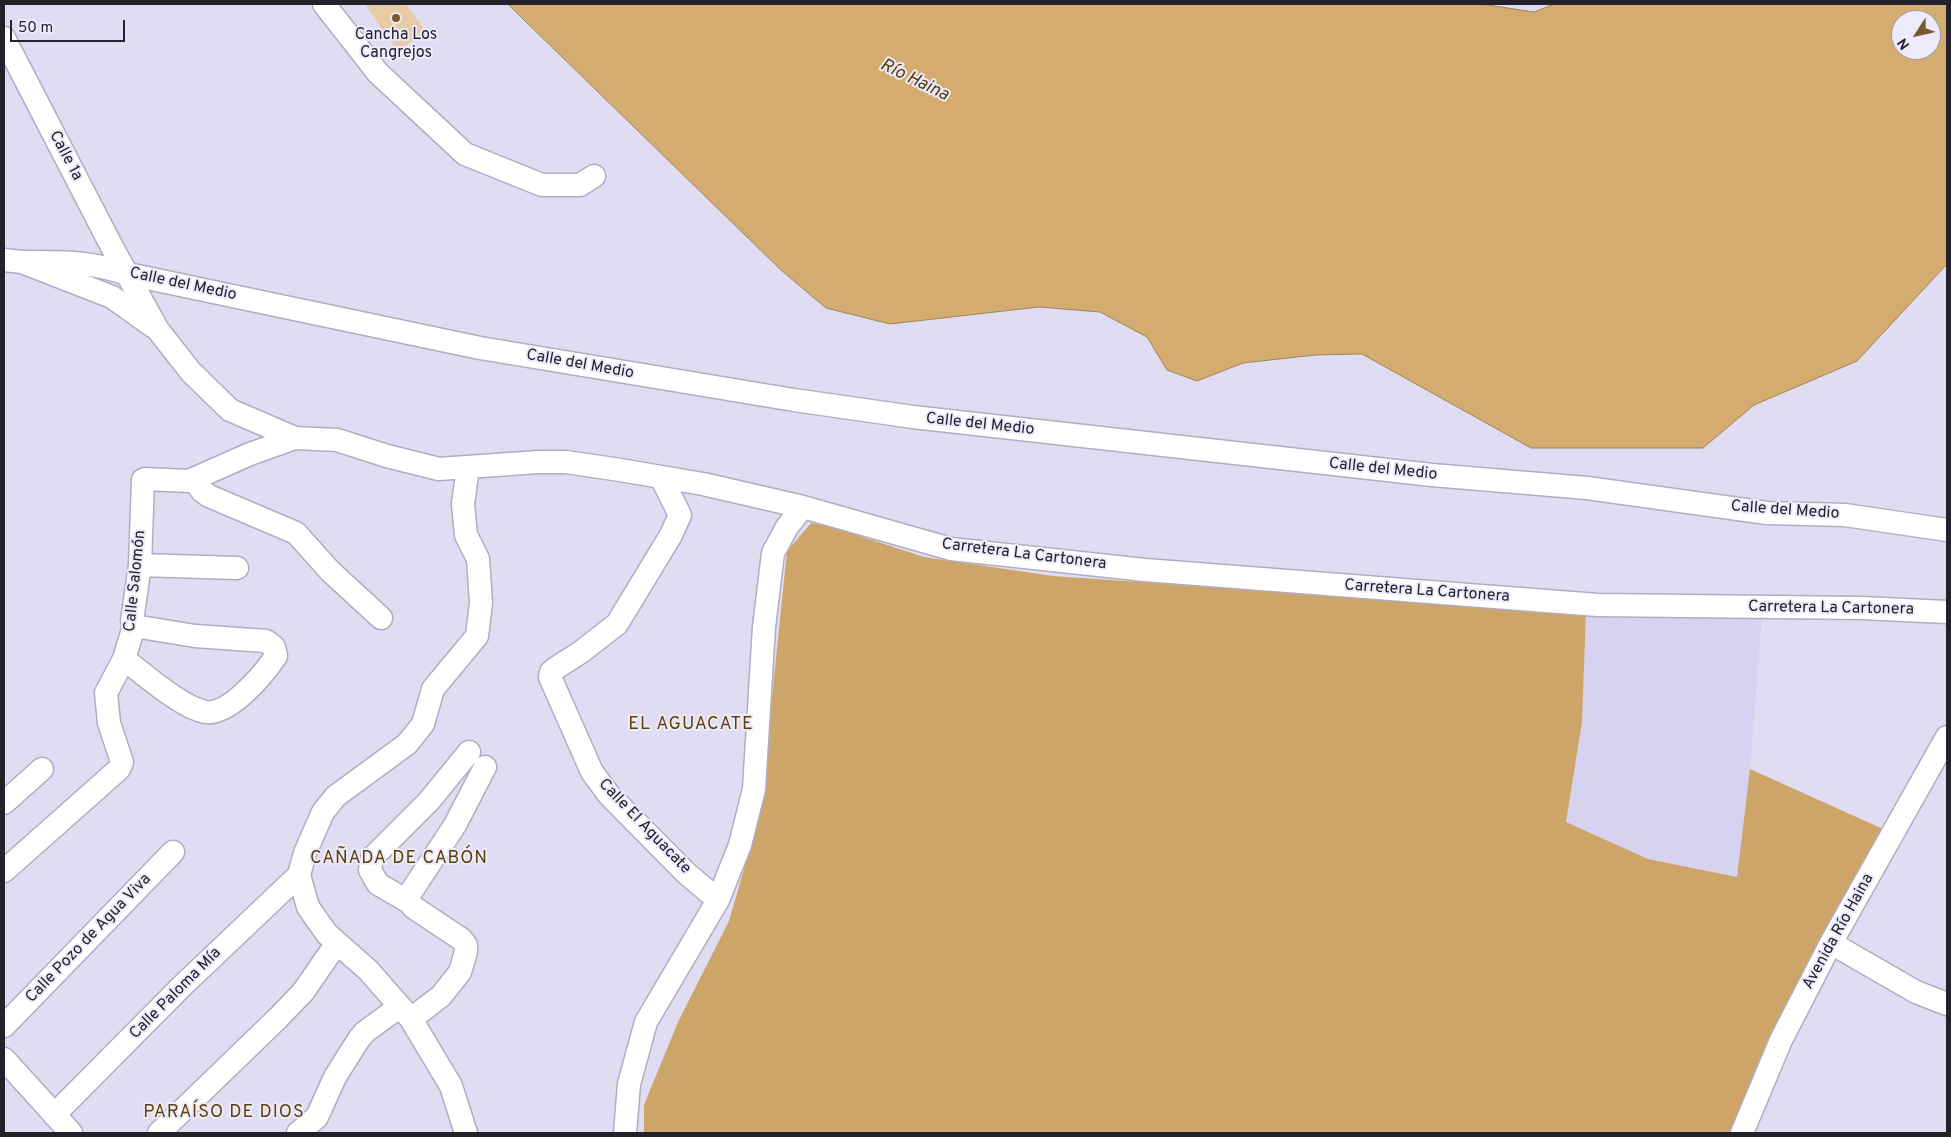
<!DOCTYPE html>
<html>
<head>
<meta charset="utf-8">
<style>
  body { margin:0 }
  #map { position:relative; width:1951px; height:1137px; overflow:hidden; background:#e0dcf2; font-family:Overpass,sans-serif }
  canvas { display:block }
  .frame { position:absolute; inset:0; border:5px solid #23222a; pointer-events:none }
  .north { position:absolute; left:1891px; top:10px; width:50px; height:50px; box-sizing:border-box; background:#edeafc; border:1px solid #9c9aa8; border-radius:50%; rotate:235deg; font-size:14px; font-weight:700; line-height:20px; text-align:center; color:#23222a }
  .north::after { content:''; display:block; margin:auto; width:18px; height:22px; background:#775a2d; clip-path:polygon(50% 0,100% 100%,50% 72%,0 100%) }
  .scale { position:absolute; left:10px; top:20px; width:115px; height:22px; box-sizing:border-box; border:2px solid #23222a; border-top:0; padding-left:6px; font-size:15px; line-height:18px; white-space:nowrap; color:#23222a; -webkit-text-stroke:4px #edeafc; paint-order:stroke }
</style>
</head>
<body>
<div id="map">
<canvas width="1951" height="1137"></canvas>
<div class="frame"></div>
<div class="north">N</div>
<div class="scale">50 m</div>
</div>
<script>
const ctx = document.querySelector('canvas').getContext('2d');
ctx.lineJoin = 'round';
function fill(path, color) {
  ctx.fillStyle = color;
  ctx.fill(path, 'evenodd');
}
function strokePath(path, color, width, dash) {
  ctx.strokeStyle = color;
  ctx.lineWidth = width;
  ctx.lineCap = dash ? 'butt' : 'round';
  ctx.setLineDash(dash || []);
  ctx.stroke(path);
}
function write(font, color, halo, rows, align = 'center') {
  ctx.font = font + ' Overpass,sans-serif';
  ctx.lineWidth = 4;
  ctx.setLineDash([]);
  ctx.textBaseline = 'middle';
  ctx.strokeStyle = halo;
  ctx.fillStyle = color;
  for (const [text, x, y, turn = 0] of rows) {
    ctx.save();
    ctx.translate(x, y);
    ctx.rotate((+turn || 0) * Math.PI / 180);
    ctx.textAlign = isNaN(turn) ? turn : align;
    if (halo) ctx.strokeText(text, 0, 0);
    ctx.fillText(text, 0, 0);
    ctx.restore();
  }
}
fill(new Path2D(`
  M1586,613L1762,617L1750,769L1737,877L1648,859L1566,822L1582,722Z`), '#d7d2f0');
fill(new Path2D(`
  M369,4H406L425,31L398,51L366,6Z`), '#e6cba5');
fill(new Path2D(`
  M811,523L829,526L924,557L1053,576L1586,613L1582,722L1566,822L1648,859L1737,877L1750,769L1883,829L1736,1133H644V1105L678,1022L729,921L760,814L787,551Z`), '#cda569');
const water = new Path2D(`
  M508,4H1481L1534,12L1554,4H1947V264L1857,361L1754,405L1703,448H1531L1362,354L1315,355L1243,363L1197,381L1167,370L1147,337L1100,312L1039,307L890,324L826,308L781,270ZM1901,20H1931V50H1901Z`);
fill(water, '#d5ac6f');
strokePath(water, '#a0835a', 1);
const minor = new Path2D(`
  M324,4L378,73L465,154L542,185H580L594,176
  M4,38L112,247L158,330L191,372L230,410L295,438L337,440L387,456L439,469L538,462H566L620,470L703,484L803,507L951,549L1145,570L1598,605L1861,608L1947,612
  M4,260L22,262L112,297L154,327
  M22,262C63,262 89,261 128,274L480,348L794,400L913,417L1432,475L1587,488L1767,513L1845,515L1947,530
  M661,477L680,515L671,535L617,624L581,652L556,668L551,672L550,677L592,772L609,795L686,873L718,900
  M193,479L202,491L209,496L296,533L330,571L381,618
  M140,565L237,568
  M124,659C145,675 181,707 205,712C229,716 264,674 276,656L274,647L266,641L195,636L134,626
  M4,803L42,769
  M4,871L119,769L122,762L109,723L106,693L124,659L134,626L132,621L140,565L143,480L145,479L189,481L250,454L295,438
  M409,902L378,884L370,870L372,858L429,801L469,752
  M1831,943L1916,992L1947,1004
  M411,1019L441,996L460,972L466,952V945L461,939L413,907L409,902V895L455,825L485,767
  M4,1026L173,852
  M4,1059L71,1133
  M54,1115L182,986L299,875
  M159,1133L278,1018L303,992L337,943
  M298,1133L317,1117L335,1077L359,1039L365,1032L399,1007
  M466,1133L451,1086L411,1019L368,970L327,934L308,907L299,875L305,853L323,812L336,796L407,744L423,724L433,689L477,636L481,603L478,559L466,535L463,504L468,467
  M625,1133L629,1084L646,1022L718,900L740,845L754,789L764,627L773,553L787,527L803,507
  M1742,1133L1781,1040L1831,943L1947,737`);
strokePath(minor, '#b0adc2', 25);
strokePath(minor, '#fff', 22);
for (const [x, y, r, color] of [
  [396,18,5,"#775a2d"]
]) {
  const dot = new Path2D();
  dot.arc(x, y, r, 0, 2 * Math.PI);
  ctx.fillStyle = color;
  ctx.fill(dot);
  strokePath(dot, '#edeafc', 2);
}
write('16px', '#23222a', '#edeafc', [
  ["Cancha Los",396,36],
  ["Cangrejos",396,54]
]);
write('16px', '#23222a', '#edeafc', [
  ["Calle 1a",65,156,62],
  ["Calle del Medio",183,285,12],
  ["Calle del Medio",580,365,10],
  ["Calle del Medio",980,425,6],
  ["Calle del Medio",1383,470,6],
  ["Calle del Medio",1785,511,4],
  ["Carretera La Cartonera",1024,555,7],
  ["Calle Salomón",136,581,-84],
  ["Carretera La Cartonera",1427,592,4],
  ["Carretera La Cartonera",1831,609,1],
  ["Calle El Aguacate",644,827,46],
  ["Avenida Río Haina",1839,932,-61],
  ["Calle Pozo de Agua Viva",89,939,-46],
  ["Calle Paloma Mía",176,994,-45]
]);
write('italic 18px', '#553907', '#edeafc', [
  ["Río Haina",914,81,26]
]);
ctx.letterSpacing = '1px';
write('18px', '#5d3e03', '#edeafc', [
  ["EL AGUACATE",691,725],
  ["CAÑADA DE CABÓN",399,859],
  ["PARAÍSO DE DIOS",224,1113]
]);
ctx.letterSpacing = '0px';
</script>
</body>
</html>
